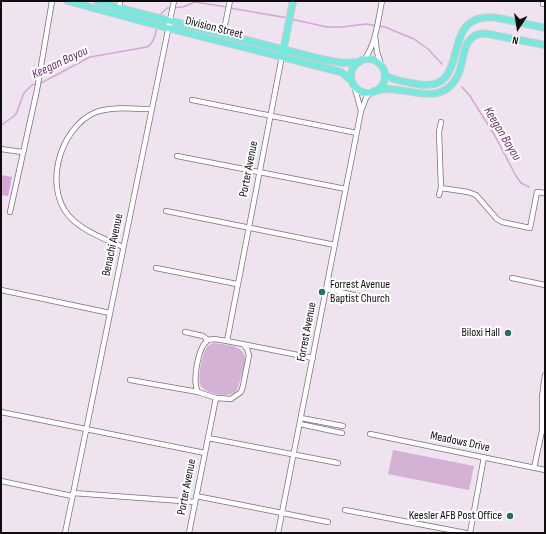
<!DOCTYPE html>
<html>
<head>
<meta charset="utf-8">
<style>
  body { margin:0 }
  #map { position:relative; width:546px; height:534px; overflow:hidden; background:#efe3ef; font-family:"Sofia Sans Condensed",sans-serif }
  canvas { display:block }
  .frame { position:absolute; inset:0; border:2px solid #100c10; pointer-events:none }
  .north { position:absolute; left:498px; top:8px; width:40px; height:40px; -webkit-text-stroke:3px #fff; paint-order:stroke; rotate:192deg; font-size:11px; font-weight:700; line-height:16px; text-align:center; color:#100c10 }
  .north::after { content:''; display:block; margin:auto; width:14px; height:18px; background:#100c10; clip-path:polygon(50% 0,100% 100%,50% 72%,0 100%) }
</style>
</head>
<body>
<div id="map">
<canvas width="546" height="534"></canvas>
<div class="frame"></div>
<div class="north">N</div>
</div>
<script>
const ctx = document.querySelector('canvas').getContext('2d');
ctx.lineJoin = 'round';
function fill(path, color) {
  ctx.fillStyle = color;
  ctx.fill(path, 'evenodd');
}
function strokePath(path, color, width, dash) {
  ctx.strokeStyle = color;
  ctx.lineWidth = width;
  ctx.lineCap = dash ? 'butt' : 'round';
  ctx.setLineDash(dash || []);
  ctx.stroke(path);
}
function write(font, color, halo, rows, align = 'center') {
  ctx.font = font + ' "Sofia Sans Condensed",sans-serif';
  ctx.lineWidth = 4;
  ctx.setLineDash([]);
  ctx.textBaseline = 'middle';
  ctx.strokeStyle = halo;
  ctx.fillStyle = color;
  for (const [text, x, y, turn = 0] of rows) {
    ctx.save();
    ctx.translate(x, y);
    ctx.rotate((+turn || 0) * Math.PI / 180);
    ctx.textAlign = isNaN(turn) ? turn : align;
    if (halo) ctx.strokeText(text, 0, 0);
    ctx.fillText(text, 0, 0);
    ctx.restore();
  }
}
fill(new Path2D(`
  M214,343C224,345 242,344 245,357C246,363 242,372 241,378C239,383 239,388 235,392C229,398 206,394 201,386C197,380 202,351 208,346C210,344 212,344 214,343Z
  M393,450L474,466L469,490L388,474Z`), '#d3b2d4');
fill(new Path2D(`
  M1,175L12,177L8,196L1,195Z`), '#d7a4d9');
strokePath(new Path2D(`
  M230,8L288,18
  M160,17L161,14L167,8L183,7L195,2L227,7
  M291,19L327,27H342L366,24L385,27L414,39L428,49L442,64
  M462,87L470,96L495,136L516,176L521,183L529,187
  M1,125L13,117L16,114L24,93L32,85L43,82L90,57L147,47C154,43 155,35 157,28`), '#d7a4d9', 1.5);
const minor = new Path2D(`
  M543,4L544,1
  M119,8L120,1
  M223,34L230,1
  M375,36L377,52L382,67
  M364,60C376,44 378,20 382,1
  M354,85L361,111
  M192,100L357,133
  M1,149L22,152
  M177,156L346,189
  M441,188L468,192L476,195L497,219L502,222L530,228L537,192L545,193
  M439,195L441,188L439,132L441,122
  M166,211L335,245
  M10,212L37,90L52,1
  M123,247C107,240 88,233 74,221C41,193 58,128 96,112C113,106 134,109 151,109
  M156,268L237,284
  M512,278L545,285
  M326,289L363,297
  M1,290L110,313
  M185,332L203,336L208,340L214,339L227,341L313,358
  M227,341L282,56
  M130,380L198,392L216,398L231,399L241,392L243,386L249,355L247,349L243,344
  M198,392C192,381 198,347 208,340
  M1,412L205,453
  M301,418L343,426
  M300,424L342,433
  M370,434L545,470
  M208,438L338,463
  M534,468L542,431V397L545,375
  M1,481L72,496
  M73,493L195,502
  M196,496L328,522
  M345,510L466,533
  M65,533L174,1
  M189,533L216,398
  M278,533L361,111L366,98L371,92
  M470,533L484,457`);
const major = new Path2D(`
  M68,1L152,24L341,72L352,81
  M97,1L119,8L321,59L343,63L359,62
  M283,52L293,1
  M351 76a17 17 0 1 1 34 0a17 17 0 1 1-34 0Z
  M385,75C394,81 406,82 417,84C476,95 434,9 498,18L545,28
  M374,91C379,90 384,89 389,89C413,90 442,105 457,77C463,66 462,53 468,42C473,35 479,32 488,34L545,45`);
strokePath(minor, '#7a707a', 6);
strokePath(major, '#cacaca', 8);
strokePath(minor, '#fff', 4.5);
strokePath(major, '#6febe0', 5.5);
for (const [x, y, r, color] of [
  [322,292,4,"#287067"],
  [508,333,4,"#287067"],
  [510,516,4,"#287067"]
]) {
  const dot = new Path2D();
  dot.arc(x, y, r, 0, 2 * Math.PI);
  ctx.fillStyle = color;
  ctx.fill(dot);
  strokePath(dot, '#fff', 1.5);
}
write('12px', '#100c10', '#fff', [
  ["Division Street",214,28,14],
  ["Porter Avenue",249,169,-79],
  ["Benachi Avenue",113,245,-78],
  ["Forrest Avenue",307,332,-79],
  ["Meadows Drive",460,442,12],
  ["Porter Avenue",187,487,-79]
]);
write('12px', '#100c10', '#fff', [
  ["Forrest Avenue",330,285,"left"],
  ["Baptist Church",330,299,"left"],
  ["Biloxi Hall",500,333],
  ["Keesler AFB Post Office",502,516]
], 'right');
write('italic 13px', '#6c2f6f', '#fff', [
  ["Keegan Bayou",60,63,-25],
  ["Keegan Bayou",502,134,59]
]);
</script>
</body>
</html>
